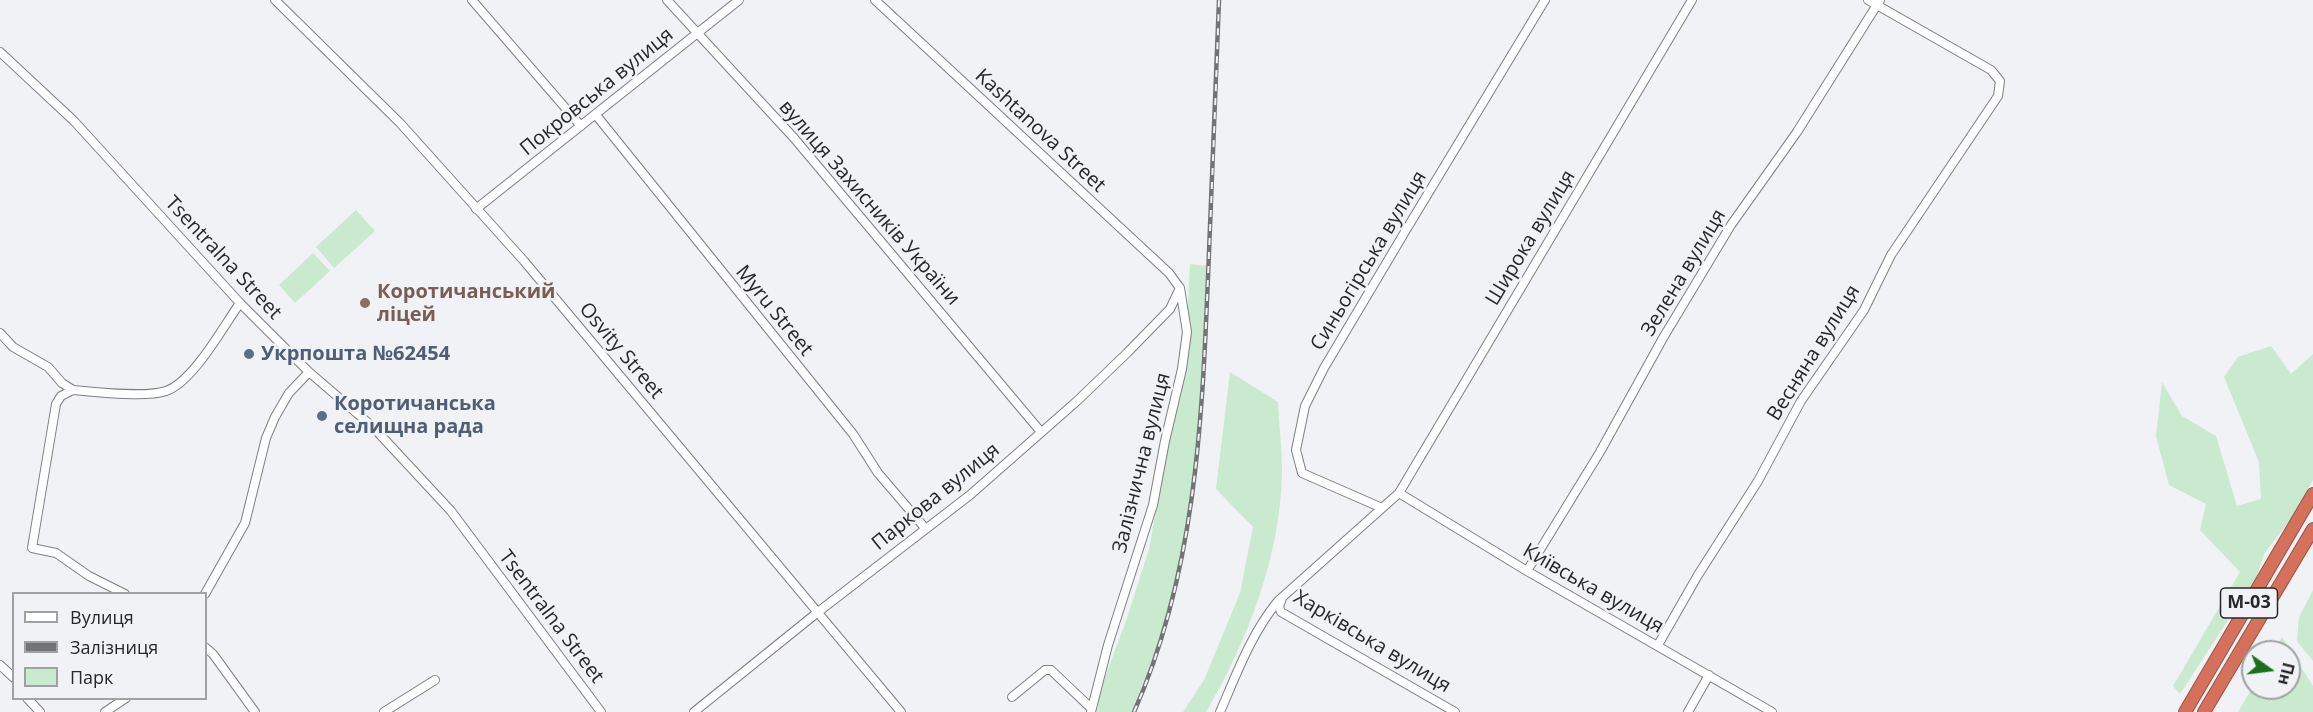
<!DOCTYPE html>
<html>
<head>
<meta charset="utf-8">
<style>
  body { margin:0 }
  #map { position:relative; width:2313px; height:712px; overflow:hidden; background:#f0f2f5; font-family:"Open Sans",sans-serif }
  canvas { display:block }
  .legend { position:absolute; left:12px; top:592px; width:195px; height:108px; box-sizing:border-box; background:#f0f2f5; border:2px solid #a0a1a3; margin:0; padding:8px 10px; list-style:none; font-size:18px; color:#272729 }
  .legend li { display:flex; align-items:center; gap:12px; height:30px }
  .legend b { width:30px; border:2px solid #a0a1a3 }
  .north { position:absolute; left:2241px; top:640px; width:60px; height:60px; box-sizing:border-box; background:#f0f2f5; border:2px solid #a0a1a3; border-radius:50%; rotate:104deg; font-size:16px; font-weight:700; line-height:24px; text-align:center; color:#272729 }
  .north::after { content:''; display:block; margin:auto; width:21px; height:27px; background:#19711c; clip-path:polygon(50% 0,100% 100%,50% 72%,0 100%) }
</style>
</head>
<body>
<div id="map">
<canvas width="2313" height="712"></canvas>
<ul class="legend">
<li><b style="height:8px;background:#fff"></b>Вулиця</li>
<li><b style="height:8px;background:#727375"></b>Залізниця</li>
<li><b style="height:16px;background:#c9eace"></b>Парк</li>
</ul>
<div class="north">Пн</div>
</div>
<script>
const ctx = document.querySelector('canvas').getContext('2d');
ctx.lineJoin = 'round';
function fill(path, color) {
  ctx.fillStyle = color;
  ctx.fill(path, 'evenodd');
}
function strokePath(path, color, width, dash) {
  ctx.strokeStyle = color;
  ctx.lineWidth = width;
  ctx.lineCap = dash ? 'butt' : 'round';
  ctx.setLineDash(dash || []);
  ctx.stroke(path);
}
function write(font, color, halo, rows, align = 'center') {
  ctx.font = font + ' "Open Sans",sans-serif';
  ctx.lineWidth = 5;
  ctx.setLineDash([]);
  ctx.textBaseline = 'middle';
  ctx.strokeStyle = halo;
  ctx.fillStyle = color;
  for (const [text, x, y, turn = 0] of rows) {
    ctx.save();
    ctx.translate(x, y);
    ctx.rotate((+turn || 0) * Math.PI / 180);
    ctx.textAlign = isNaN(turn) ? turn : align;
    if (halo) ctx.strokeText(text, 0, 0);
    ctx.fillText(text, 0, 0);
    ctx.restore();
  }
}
fill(new Path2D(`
  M356,210L375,231L334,268L316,247Z
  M313,253L330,271L295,303L279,285Z
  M1190,264L1207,266C1202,383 1197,500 1167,614C1158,647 1144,680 1131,712H1097L1101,688L1127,618L1149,549L1186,341Z
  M2271,346L2291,374L2313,354V480L2293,516L2264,554L2257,576L2180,694L2173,686L2240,572L2200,530L2206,504L2169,485L2156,436L2162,382L2182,416L2216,436L2237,506L2261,499L2259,462L2224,377L2238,357Z
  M1230,372L1278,402C1279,425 1282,448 1282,471C1281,554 1248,641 1206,712H1183L1204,680L1240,593L1253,527L1216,489Z
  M2313,590V661L2297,641L2299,617Z
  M2282,637L2313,686V712H2238L2253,687L2289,688V652H2273Z`), '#c9eace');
const minor = new Path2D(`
  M275,0L400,123L524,261L901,712
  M472,0L581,126
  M667,0L794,138L1041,432
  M875,0L1169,273L1180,288L1187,332L1182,369L1165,441L1153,505L1108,645L1091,712
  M0,52L74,121L240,303L309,372L373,427L451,511L601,712
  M596,115L853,434L878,473L925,528
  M476,209L739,0
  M0,333L13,347L48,367L62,383L73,390C95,392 146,398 166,391C193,382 223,327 240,303
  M73,390L61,396L56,404L32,548L56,553L89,576L125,594
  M1399,493L1527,571L1772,712
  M1382,508L1302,473L1296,450L1305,406L1324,368L1406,230L1545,0
  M1527,571L1600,452L1663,338L1731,225L1797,132L1880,0
  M205,594L245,523L266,438L275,417L289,393L309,372
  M1282,598L1279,607L1281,612L1455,712
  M1658,645L1698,575L1758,481L1801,401L1864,310L1891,255L1998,96L2000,81L1991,70L1868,0
  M206,648L213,654L255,712
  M0,665L14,678
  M1012,697L1045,670H1051L1091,708
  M27,698L40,712
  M105,712L126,698
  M384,712L435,680
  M694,712L818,612L970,495L1077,401L1127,353L1170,309L1180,288
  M1220,712C1237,673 1251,634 1278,601L1399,493L1692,0
  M1688,712L1709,675`);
const highway = new Path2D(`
  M2185,712L2313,494
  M2204,712L2313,529`);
strokePath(minor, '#7e7f83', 10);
strokePath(highway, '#98564a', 14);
strokePath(minor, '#fff', 8);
strokePath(highway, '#d5705b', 12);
const rail = new Path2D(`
  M1134,712C1195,574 1202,425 1208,277C1212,184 1216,92 1219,0`);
strokePath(rail, '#727375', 4.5);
strokePath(rail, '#f0f2f5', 2, [7]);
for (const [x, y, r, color] of [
  [365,303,6,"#8d6e63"],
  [249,354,6,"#5c6f8a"],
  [322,416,6,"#5c6f8a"]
]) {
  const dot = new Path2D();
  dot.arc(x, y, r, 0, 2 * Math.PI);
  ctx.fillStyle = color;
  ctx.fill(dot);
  strokePath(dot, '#f0f2f5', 2);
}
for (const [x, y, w] of [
  [2249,603,57]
]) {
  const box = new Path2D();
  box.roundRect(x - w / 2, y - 15, w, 30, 4.5);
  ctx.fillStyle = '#f0f2f5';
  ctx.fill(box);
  strokePath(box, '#272729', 1.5);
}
write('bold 18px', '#272729', null, [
  ["М-03",2249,603]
]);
write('20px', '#272729', '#f0f2f5', [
  ["Покровська вулиця",597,92,-39],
  ["Kashtanova Street",1040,131,43],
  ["вулиця Захисників України",869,203,49],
  ["Широка вулиця",1531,238,-59],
  ["Tsentralna Street",223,258,47],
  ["Синьогірська вулиця",1369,261,-59],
  ["Зелена вулиця",1684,273,-59],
  ["Myru Street",774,311,51],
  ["Osvity Street",621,351,50],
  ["Весняна вулиця",1814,353,-58],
  ["Залізнична вулиця",1142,463,-76],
  ["Паркова вулиця",936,497,-39],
  ["Київська вулиця",1593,589,30],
  ["Tsentralna Street",551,617,53],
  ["Харківська вулиця",1372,642,31]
]);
write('bold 20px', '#785e54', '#f0f2f5', [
  ["Коротичанський",377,292],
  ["ліцей",377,315]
], 'left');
write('bold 20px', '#4e5e75', '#f0f2f5', [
  ["Укрпошта №62454",261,354],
  ["Коротичанська",334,404],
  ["селищна рада",334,427]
], 'left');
</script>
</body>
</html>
